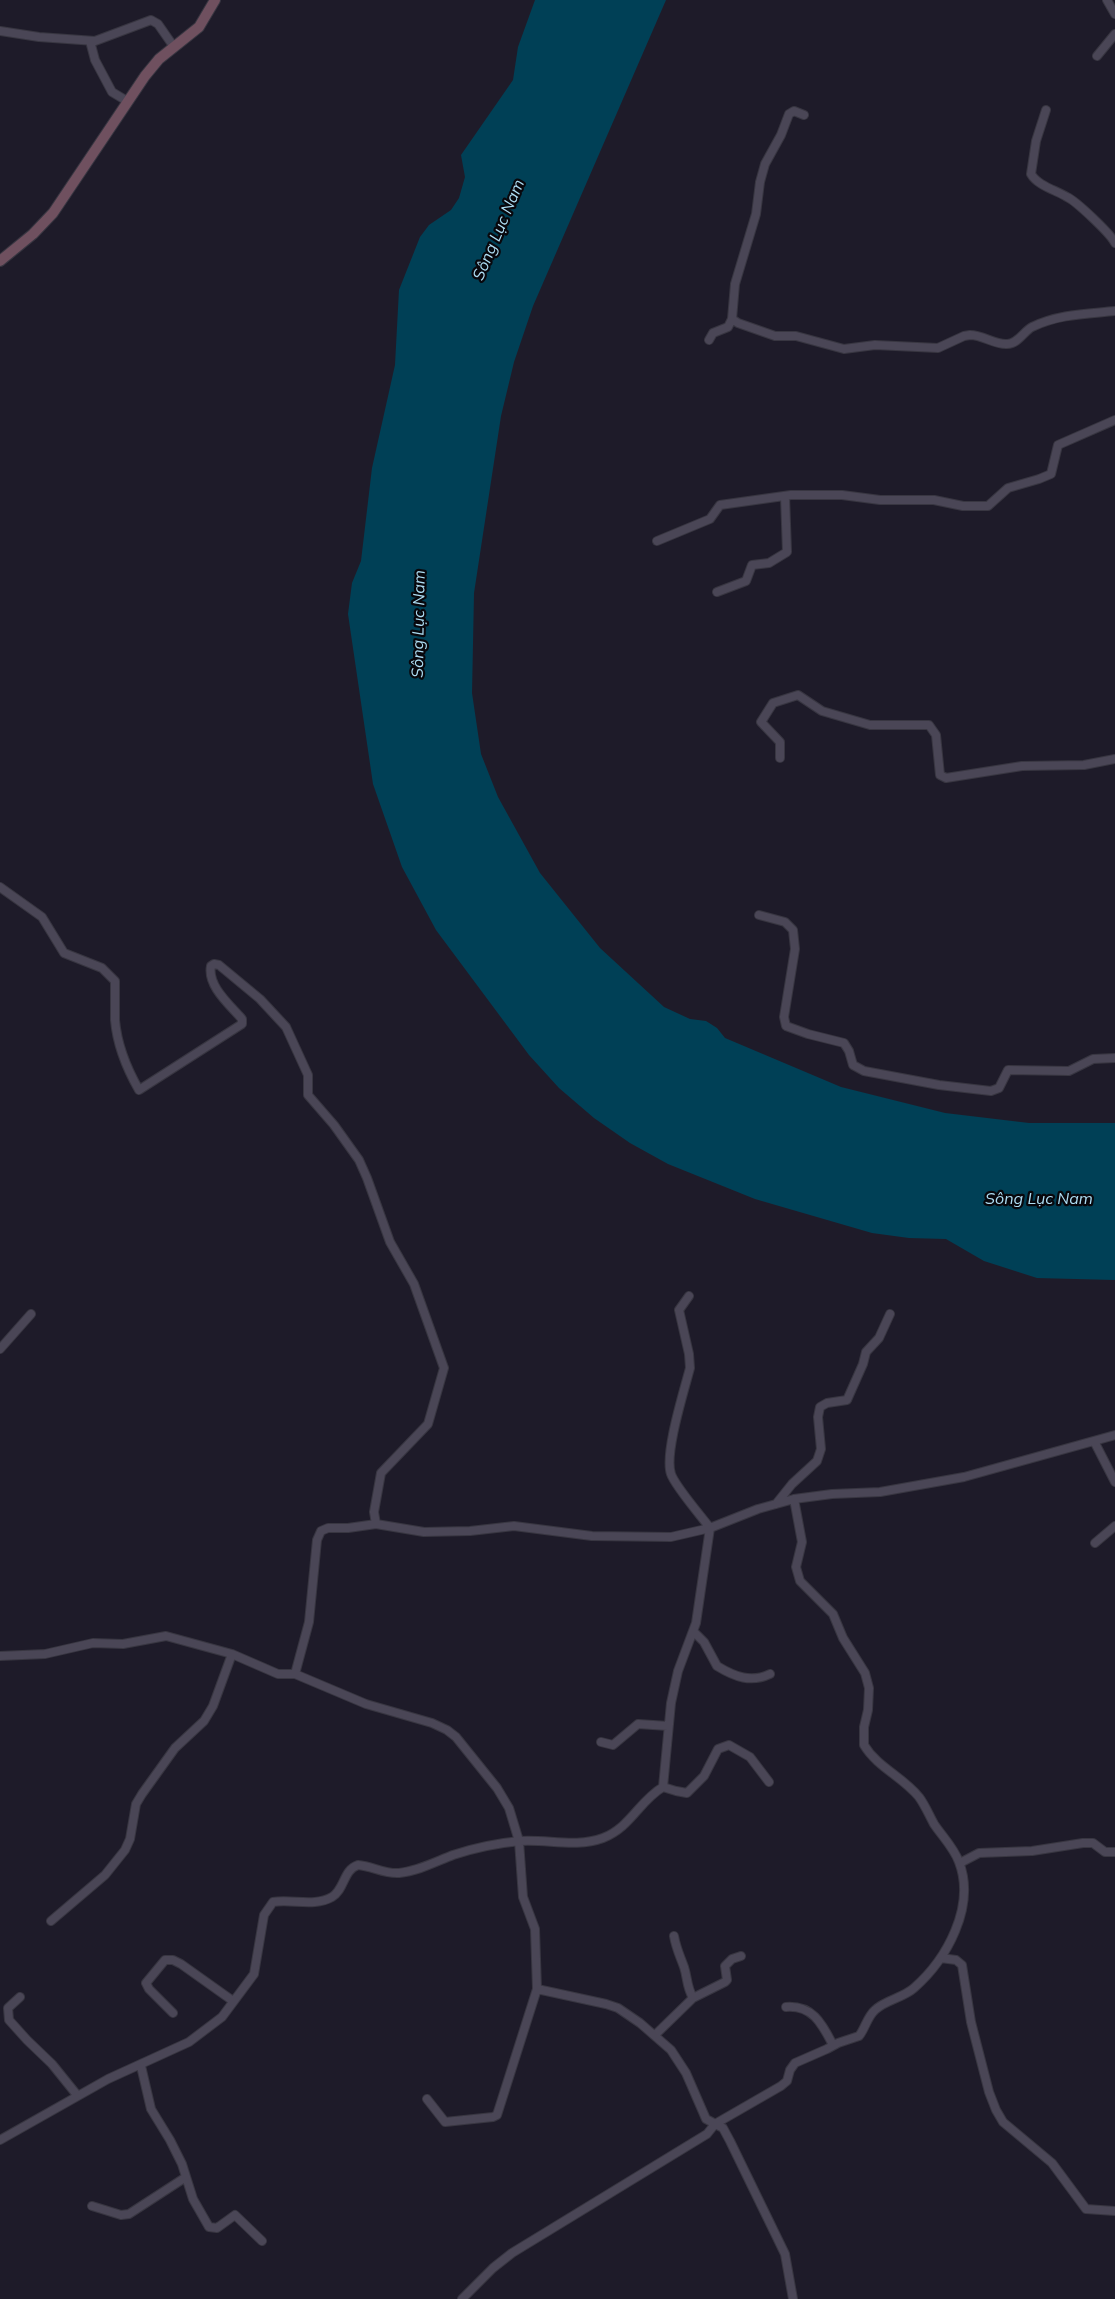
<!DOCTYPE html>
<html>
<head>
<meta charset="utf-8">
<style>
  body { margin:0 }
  canvas { display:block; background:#1e1b29 }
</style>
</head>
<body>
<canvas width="1115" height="2299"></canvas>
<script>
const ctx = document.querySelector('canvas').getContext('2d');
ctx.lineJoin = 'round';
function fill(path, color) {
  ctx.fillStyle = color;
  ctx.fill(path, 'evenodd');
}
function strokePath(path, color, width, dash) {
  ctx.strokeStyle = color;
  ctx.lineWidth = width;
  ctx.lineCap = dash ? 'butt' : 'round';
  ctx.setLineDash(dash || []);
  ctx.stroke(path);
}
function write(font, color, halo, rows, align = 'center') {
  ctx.font = font + ' Mulish,sans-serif';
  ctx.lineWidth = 4.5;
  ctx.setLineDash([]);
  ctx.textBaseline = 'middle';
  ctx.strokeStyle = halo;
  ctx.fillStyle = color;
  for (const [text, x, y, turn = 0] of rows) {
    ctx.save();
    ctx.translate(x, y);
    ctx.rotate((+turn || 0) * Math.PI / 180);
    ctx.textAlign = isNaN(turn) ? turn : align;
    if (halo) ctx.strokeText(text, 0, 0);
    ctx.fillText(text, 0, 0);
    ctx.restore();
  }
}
fill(new Path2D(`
  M535,0H666L533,306L514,362L501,416L474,593L472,693L481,754L498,797L540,873L600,948L664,1007L690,1019L706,1021L717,1028L725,1038L841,1087L945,1113L1029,1123H1115V1280L1037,1278L984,1261L946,1239L909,1238L872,1233L755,1199L668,1164L630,1143L594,1118L559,1088L529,1055L436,930L402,867L373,784L348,614L352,583L361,561L372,468L395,365L399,290L420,237L429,225L451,210L459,198L465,177L461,155L513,80L518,47Z`), '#004056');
const street = new Path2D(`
  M1107,0L1115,14
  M0,31L39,37L95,41L151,20L158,24L174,47
  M90,41L95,60L112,92L127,101
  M1097,56L1115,34
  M1046,110L1036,141L1031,174C1038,186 1056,190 1067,197C1076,201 1111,234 1115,243
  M732,319L738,323L775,336H796L844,349L875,345L938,348L964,336L970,335C983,335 995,345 1007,344C1018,344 1024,331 1032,327C1059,314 1086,314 1115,311
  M709,340L713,333L728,327L732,319L735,284L756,214L760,182L765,164L781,135L789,114L794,111L804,115
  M657,541L710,519L720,505L791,495H842L880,500H934L963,506H988L1008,488L1039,479L1051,474L1058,445L1115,420
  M717,592L746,581L752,565L769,563L787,552L785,496
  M780,758V742L761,722L773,703L798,695L822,711L870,725H929L936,735L940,775L946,778L1022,766L1084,765L1115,759
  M0,887L42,917L64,953L102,968L115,981C115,994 115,1007 115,1020C117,1044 127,1069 139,1090L242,1024V1019C230,1005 207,986 211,966L214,964L219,965L260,999L286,1027L308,1075V1095L334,1125L359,1160L367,1178L390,1242L414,1284L444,1368L428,1424L381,1473L374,1512L376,1524
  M759,915L785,922L793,930L795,949L784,1017L786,1026L808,1034L844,1043L849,1051L853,1065L864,1071L939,1085L991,1091L999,1088L1008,1070L1069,1071L1093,1059L1115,1058
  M0,1349L31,1314
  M1094,1441L1115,1482
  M776,1504L792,1484L817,1461L821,1449L818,1417L820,1407L827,1403L847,1400L863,1364L866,1352L879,1338L890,1314
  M1095,1543L1115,1526
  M694,1632L704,1642L717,1666C735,1677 751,1683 770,1674
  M0,1656L45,1654L93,1643L123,1644L166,1636L232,1654L278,1674H295L309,1622L317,1540L321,1531L328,1528H348L376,1524L424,1532L470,1531L514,1526L592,1536L671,1537L710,1528L758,1509L794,1499L832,1494L880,1492L964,1477L1115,1435
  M295,1674L366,1704L432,1723L447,1730L456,1737L497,1788L509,1808L519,1841L523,1897L535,1929L537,1989L606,2004L618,2008L640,2023L671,2050L686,2073L706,2119L723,2128L730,2141L785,2254L793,2299
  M601,1742L613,1745L638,1724L668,1726
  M663,1787L676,1791L687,1793L704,1776L718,1749L729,1745L750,1757L769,1782
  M960,1863L979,1853L1032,1851L1083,1843H1093L1105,1852H1115
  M51,1921L105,1875L125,1850L130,1839L136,1804L142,1794L175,1748L204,1721L213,1706L232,1654
  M674,1936C676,1948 680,1956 684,1967C688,1979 686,1985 693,1998
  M941,1958L956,1960L962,1965L971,2022L989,2092L996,2110L1003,2122L1052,2163L1086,2209L1115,2211
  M20,1997L8,2008L9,2020L27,2040L52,2064L77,2095
  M786,2007C813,2005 822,2024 833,2045
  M173,2013L149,1989L146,1983L165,1960H173L181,1964L233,2001
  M655,2035L693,1998L725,1982L727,1980L725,1966L732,1959L741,1956
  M141,2066L151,2109L170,2140L182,2164L193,2199L209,2227L217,2228L235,2215L262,2241
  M427,2099L445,2122L493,2117L497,2115L537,1989
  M0,2140L108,2079L189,2042L222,2017L254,1974L264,1915L273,1902C292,1899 315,1907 332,1897C345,1889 343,1870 358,1865C372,1866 384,1874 399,1873C418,1871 435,1862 453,1855C474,1848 499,1843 520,1841C548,1839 576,1848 603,1838C631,1827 639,1801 663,1787L671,1703L678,1671L696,1623L710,1528C701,1516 675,1486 671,1474C664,1454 684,1391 690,1368L689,1354L679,1310L689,1296
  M92,2206L121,2215L129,2214L186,2177
  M462,2299L493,2268L512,2253L707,2134L715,2124L781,2086L787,2081L790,2070L795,2063L827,2049L838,2043L859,2036C865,2029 867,2017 875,2010C885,2000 903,1998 914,1988C947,1959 976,1906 959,1862C954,1848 942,1836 934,1824C929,1815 925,1805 919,1797C903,1777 877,1767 864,1745V1727L868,1710L869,1688L865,1673L843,1638L833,1614L800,1581L796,1567L802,1542L794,1499`);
const secondary = new Path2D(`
  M0,261L33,234L53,213L145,76L159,59L199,27L215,0`);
strokePath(street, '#383641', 10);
strokePath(secondary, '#383641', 12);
strokePath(street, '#4a4656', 8);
strokePath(secondary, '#6f505f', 10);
write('italic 16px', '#adddf3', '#08070c', [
  ["Sông Lục Nam",499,230,-67],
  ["Sông Lục Nam",419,624,-89],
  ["Sông Lục Nam",1039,1199]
]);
</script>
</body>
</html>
